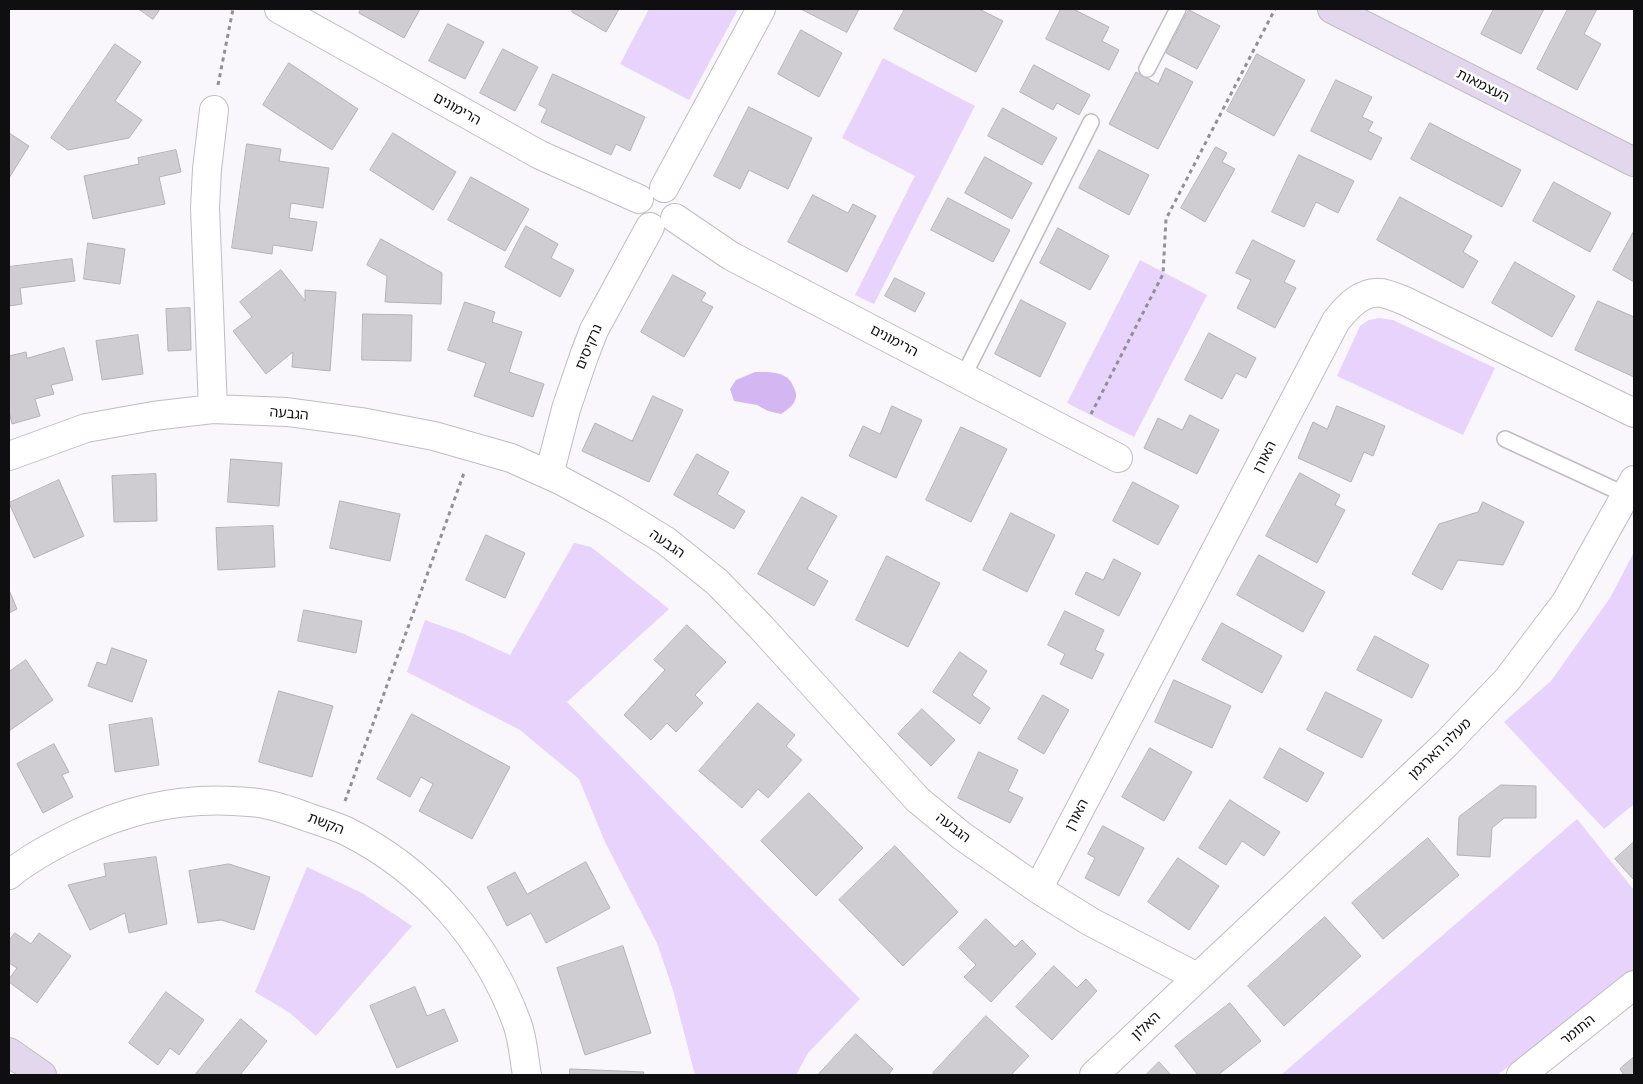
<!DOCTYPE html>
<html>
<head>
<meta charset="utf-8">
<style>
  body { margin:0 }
  #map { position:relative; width:1643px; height:1084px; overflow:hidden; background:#f9f7fb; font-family:Figtree,sans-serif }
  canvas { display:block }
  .frame { position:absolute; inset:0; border:10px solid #0f0e10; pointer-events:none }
</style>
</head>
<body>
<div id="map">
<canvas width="1643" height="1084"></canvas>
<div class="frame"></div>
</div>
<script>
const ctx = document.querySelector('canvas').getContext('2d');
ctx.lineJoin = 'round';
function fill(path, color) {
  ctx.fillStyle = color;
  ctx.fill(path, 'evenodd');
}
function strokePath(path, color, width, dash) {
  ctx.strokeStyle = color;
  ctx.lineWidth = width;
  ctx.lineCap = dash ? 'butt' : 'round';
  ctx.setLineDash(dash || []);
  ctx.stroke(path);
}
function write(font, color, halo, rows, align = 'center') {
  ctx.font = font + ' Figtree,"Noto Sans Hebrew",sans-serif';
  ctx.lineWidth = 5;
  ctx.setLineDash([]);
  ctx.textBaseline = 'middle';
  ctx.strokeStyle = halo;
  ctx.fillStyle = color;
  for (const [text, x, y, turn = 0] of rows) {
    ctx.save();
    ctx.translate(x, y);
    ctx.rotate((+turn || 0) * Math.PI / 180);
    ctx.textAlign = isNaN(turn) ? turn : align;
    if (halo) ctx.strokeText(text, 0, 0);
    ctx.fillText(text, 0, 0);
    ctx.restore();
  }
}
fill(new Path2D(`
  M649,9H738L689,100L620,64Z
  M883,58L975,106L874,304L855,295L915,176L842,138Z
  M1140,260L1207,295L1134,437L1067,403Z
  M1379,318L1393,320L1495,368L1463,435L1337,376L1360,326L1369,320Z
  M574,543L591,547L669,609L567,702L860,999L808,1053L796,1075H695L673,990L657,943L605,842L579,779L520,730L407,672L425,620L464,634L510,655Z
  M1634,552V804L1604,829L1504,722L1551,681L1610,598Z
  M1577,819L1634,890V972L1497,1075H1281Z
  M307,867L362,893L412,926L316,1036L290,1013L255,992Z`), '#e7d3fc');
fill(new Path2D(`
  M755,372C765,372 777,371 786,377C789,378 792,383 793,386C801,399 792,407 781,414L768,411L757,405L734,401L730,389L736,380Z`), '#d4b6f2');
const building = new Path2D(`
  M139,9H160L153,19Z
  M361,9H420L404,38L359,13Z
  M573,9H619L606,32L572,12Z
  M801,9H859L847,32Z
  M905,9H979L1003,21L976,72L894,29Z
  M1061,9H1073L1109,27L1102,41L1119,50L1109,70L1046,39Z
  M1494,9H1544L1521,54L1481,34Z
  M1568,9H1597L1584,34L1601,44L1577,90L1537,69Z
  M1189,10L1220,26L1197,69L1166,53Z
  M448,24L484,42L465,79L429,61Z
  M801,30L842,53L819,97L778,74Z
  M115,44L141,62L115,101L142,120L129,138L68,150L51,138Z
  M503,49L538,67L515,111L480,93Z
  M1257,54L1305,80L1274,136L1227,111Z
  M289,63L358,109L332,150L263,105Z
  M1034,65L1090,95L1079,115L1057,103L1053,110L1020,92Z
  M1166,68L1193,82L1158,149L1109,124L1136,72L1158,84Z
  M553,74L645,117L630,151L616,144L611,155L541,122L547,109L539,105Z
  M1336,80L1372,97L1362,117L1373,122L1368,131L1382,138L1371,160L1311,131Z
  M749,107L812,138L788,189L749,170L740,189L714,176Z
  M1003,108L1057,138L1042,165L988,136Z
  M1430,123L1521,170L1502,207L1411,159Z
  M9,133L29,146L9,178Z
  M393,133L456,172L433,210L370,170Z
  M247,144L281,149L279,161L329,168L323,208L291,203L289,218L317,222L312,251L273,245L272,254L232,248Z
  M1216,147L1227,153L1222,162L1235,169L1205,222L1181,208Z
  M176,150L181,172L159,177L165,204L93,219L84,176L139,164L138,158Z
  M1099,150L1149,175L1129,215L1079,188Z
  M1299,155L1354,181L1338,213L1316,202L1304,227L1272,212Z
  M985,157L1032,183L1012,219L965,193Z
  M471,177L529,209L505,251L448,220Z
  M1554,182L1611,213L1590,252L1533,221Z
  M813,195L848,213L853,204L876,216L847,272L788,242Z
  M1400,197L1472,236L1463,252L1478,261L1463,288L1377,240Z
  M948,198L1010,230L993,262L931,230Z
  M526,226L558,244L551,258L574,270L560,297L505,267Z
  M1058,228L1109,256L1090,290L1040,263Z
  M1634,231V282L1613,270Z
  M381,239L442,273L441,304L385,302L387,276L367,265Z
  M1253,240L1295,261L1284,282L1296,288L1275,328L1237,308L1251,280L1236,273Z
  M88,243L125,249L120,284L84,279Z
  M72,259L75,281L20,288L22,304L9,306V267Z
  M1515,262L1575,296L1552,337L1492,303Z
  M281,270L305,301V290L336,292L330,371L292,367L293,352L266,374L233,331L252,317L240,302Z
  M673,275L706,293L701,301L713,307L684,357L641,332Z
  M895,278L925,293L915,312L885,296Z
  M1021,300L1066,323L1040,377L995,354Z
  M1598,301L1634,317V377L1575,350Z
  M465,302L495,312L492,322L522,332L509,372L544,384L533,417L474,396L486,363L448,350Z
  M190,308L191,350L168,351L166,309Z
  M363,314L412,315L411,361L362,360Z
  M1209,333L1256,358L1246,378L1236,373L1222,399L1185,380Z
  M138,335L143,374L102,380L96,341Z
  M64,348L73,380L51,385L54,394L35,399L40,416L12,424L9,411V356L26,352L27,358Z
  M653,396L683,410L649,482L582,451L595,423L632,441Z
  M892,406L922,420L896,478L849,456L863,426L880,434Z
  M1337,406L1385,426L1373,456L1364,452L1351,482L1298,458L1313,422L1327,429Z
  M1190,415L1219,430L1197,474L1144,448L1158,418L1182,430Z
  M961,427L1007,449L971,522L926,500Z
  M697,454L729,472L717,494L745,511L734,529L674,495Z
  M231,459L282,463L279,506L228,502Z
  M1300,473L1340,495L1335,505L1345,510L1317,563L1266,536Z
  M156,474L157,521L114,522L112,476Z
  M59,480L84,536L34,558L9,503Z
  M1133,482L1179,506L1158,545L1113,521Z
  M802,497L837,516L807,569L828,581L814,606L758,574Z
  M340,501L400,514L390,561L330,548Z
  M1483,502L1524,522L1503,565L1458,560L1442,590L1412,574L1439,524L1478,512Z
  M1011,513L1055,535L1027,592L983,570Z
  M273,526L275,567L218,570L216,528Z
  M486,535L525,553L505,598L466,580Z
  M1259,555L1325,592L1303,632L1237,595Z
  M887,556L940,583L908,647L856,620Z
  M1114,559L1141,573L1119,616L1075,594L1086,572L1103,580Z
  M9,590L17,609L9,613Z
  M304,610L362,621L356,653L298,641Z
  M1065,611L1104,630L1095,650L1104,654L1092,679L1060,664L1065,654L1048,645Z
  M1222,623L1282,656L1262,693L1202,660Z
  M687,625L726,662L695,695L703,703L676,732L667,723L651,740L624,715L665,670L654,660Z
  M1375,636L1429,665L1412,698L1357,670Z
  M112,648L147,660L132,702L88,686L97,662L106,665Z
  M960,652L987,671L972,695L990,708L980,724L933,692Z
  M26,660L53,700L9,731V672Z
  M1174,680L1231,706L1212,748L1155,722Z
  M279,691L333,706L312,777L259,762Z
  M1326,692L1382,720L1362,758L1307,730Z
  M1043,695L1069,710L1044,754L1018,739Z
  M758,703L795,735L786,746L802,760L768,798L758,789L742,808L699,771Z
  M922,709L955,740L931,766L898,734Z
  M412,714L510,767L472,839L419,811L433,784L421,777L410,797L377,779Z
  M152,718L159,765L115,772L109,725Z
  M54,744L69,772L62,775L73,797L43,813L17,764Z
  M1150,748L1192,772L1164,821L1122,797Z
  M1280,748L1324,773L1307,802L1264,778Z
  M979,752L1018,770L1008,791L1023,798L1010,823L958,798Z
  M1501,785L1536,786V818H1504L1492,828L1490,857L1457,855L1459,817Z
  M809,793L863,848L816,896L761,841Z
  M1230,800L1280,832L1264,856L1242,841L1226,865L1199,848Z
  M1103,826L1144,848L1119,896L1085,878L1095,858L1088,854Z
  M1428,838L1459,875L1383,939L1352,903Z
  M1634,842V880L1615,859Z
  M895,846L958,912L903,966L839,900Z
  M156,857L167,924L129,933L125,913L90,930L68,885L106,876L104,864Z
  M1178,858L1219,886L1189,930L1148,902Z
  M586,862L610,908L546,943L531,913L507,926L487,887L515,872L527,894Z
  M229,864L270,877L254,930L221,920L198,923L189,871Z
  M1325,917L1361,956L1284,1026L1248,986Z
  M986,919L1015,947L1022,940L1036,954L991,1002L964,977L976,965L959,948Z
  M15,933L31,944L39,933L71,956L37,1003L9,982V979L17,968L9,963V941Z
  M623,946L651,1033L585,1055L557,968Z
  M1054,966L1077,988L1086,979L1097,991L1052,1040L1016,1007Z
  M415,987L427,1016L444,1009L458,1041L397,1068L370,1006Z
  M166,992L204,1020L179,1055L170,1048L158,1065L129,1043Z
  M1230,1003L1261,1041L1218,1075H1198L1175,1046Z
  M986,1016L1029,1056L1011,1075H935L933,1073Z
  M241,1019L267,1041L240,1075H195Z
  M856,1034L893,1069L888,1075H818Z
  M1634,1057V1075H1624L1620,1069Z
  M1159,1062L1171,1075H1146Z
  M570,1069L644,1072L643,1075H570Z`);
fill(building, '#cfcdd1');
strokePath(building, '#b4b2b6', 1);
const lane = new Path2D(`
  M1147,69L1178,9
  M963,377L1091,122
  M1505,439L1626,495`);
const street = new Path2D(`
  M279,9L540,155L639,199
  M664,188L761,9
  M675,218L731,256L1118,458
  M213,409L205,208L207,169L214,110
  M9,456L86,428L153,416L213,409L287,412L361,422L434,436L511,458L560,480L614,509L666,541L717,582L760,626L918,800L962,836L1038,889L1091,922L1197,977
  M549,475L566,409L584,356L594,330L650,227
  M9,875C29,858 54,845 77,834C130,808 189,796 249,802C269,803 291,811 310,818C322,822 335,826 346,831C425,870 487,941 517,1023C523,1039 524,1059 527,1075
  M1038,889L1336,321C1347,307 1362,290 1382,293C1390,295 1398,298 1405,301L1634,413
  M1094,1075L1446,744L1507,680L1566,602L1634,480
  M1521,1075L1634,985`);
const secondary = new Path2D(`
  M1332,9L1634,162
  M9,1052L42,1075`);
strokePath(lane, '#bfbdc1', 18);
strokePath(street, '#bfbdc1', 30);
strokePath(secondary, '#bfbdc1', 30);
strokePath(new Path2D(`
  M218,85L233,9
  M1091,414L1163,274L1166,219L1275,9
  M345,801L464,473`), '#929093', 3, [4, 4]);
strokePath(lane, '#fff', 15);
strokePath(street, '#fff', 28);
strokePath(secondary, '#e2d7ec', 28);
write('14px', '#0f0e10', '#fff', [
  ["העצמאות",1483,86,27],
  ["הרימונים",457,109,29],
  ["הרימונים",894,341,28],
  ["נרקיסים",589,347,-67],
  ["הגבעה",289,414,5],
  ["האורן",1265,457,-62],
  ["הגבעה",667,544,35],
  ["מעלה הארגמן",1440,749,-44],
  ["האורן",1077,815,-62],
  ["הקשת",326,824,21],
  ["הגבעה",953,828,38],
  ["האלון",1146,1026,-43],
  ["התומר",1578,1030,-39]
]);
</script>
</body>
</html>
